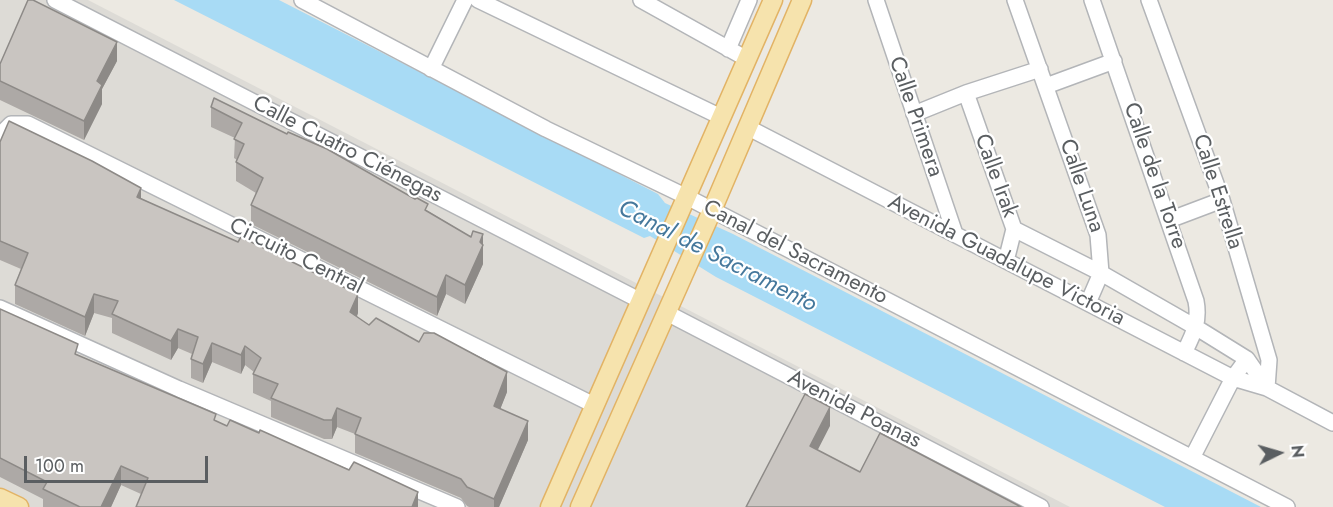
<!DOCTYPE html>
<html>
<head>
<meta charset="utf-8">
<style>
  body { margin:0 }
  #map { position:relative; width:1333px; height:507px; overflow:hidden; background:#ece9e2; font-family:Jost,sans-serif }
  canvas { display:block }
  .north { position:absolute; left:1249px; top:423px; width:60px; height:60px; -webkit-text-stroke:4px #fff; paint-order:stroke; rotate:85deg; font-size:16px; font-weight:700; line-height:24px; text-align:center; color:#5a5e61 }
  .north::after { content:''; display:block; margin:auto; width:21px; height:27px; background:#5a5e61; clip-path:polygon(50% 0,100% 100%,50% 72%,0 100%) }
  .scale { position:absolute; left:24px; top:456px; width:184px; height:27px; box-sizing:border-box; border:3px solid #5a5e61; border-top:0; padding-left:8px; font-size:18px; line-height:21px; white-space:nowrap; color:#5a5e61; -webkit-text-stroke:4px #fff; paint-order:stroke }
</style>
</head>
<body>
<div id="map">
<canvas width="1333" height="507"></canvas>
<div class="north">N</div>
<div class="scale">100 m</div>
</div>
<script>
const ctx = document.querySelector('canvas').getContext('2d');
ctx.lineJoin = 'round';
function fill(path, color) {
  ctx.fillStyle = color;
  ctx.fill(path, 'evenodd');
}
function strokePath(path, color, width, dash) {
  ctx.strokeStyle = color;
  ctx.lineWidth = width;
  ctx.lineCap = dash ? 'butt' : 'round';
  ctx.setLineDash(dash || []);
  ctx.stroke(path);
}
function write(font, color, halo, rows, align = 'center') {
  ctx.font = font + ' Jost,sans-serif';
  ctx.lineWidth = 4.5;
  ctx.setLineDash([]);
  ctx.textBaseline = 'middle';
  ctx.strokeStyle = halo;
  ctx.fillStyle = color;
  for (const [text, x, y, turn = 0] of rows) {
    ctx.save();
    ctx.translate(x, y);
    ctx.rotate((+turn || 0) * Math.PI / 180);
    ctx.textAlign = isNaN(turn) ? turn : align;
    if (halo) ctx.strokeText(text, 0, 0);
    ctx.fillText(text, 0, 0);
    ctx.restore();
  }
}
fill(new Path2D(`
  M0,0H88L1070,507H0Z`), '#dddbd6');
fill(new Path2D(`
  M174,0H279L658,194L665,203L733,234L1261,507H1165L716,277L650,236L644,238Z`), '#a8dbf5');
const minor = new Path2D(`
  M55,0L639,300
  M302,0L546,129L687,197L1287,507
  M478,0L721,117
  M641,0L747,59
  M876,0L955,234
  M1015,0L1098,235L1101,273L1088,303
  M1092,0L1196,301C1200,322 1193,335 1184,353
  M1149,0L1222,200L1269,360L1267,388
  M728,49L749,0
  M431,69L465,0
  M1046,86L1114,61
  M966,93L1014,229L1006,261
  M914,114L966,93L1040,69
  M747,127L1233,378L1267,388L1333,423
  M0,135L11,124H28L594,405
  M1169,220L1222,200
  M1014,229L1101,273L1197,328L1247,359L1267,388
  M0,308L179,389L457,507
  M667,313L1041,507
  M1192,458L1233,378L1247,359`);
const major = new Path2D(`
  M0,498L19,507
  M550,507L773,0
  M580,507L710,215L802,0`);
strokePath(minor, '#b3b5b8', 18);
strokePath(major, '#e2b365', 21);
strokePath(minor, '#fff', 15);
strokePath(major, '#f6e3ad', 18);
fill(new Path2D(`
  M117,61L102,89V104L84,140L0,100V64Z
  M211,107L428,211L471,237L483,234V264L465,304L446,294L437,316L251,224V205L256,193L236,181V162L237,160L234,158L235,138L211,127Z
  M0,142L141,198L358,313L357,317L369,325L419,342L507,392L500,409L528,440L499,507H469L467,506L461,498L355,453V434L337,427L332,439H324L271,417V401L253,393V374L254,372L245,365L241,374L212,362L203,383L191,378V359L192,354L178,348L171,360L112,333V318L94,313L85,336L15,304V285L21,269L0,260Z
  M0,309L78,355L216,421L418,507L141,494L121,485L111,507H43V499L0,477Z`), '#ada9a6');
fill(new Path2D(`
  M117,42V61L102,89V104L84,140V121L97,81Z
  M141,188V207L137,197Z
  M483,234V264L465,304V285Z
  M446,275V294L437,316V297Z
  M94,294V313L85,336V317Z
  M358,294V313L350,331V312Z
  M178,329V348L171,360V341Z
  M212,343V362L203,383V364Z
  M245,346V365L241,374V355Z
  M507,372V392L494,425V406Z
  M830,407V426L810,465V446Z
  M337,408V427L332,439V420Z
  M528,421V440L499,507H494V499Z
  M121,466V485L111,507H101Z
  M418,492V507H412Z`), '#8d8a87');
const building = new Path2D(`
  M28,0H33L117,42L97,81L102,85L84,121L0,81V64Z
  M214,98L287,134L288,132L327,149L415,199L417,198L428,204L425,210L471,237L473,231L483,234L480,242L483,245L465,285L446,275L437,297L251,205L263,178L236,162L244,144L234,139L242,123L211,107Z
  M9,121L92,161L141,188L137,197L238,242L241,237L358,294L350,312L369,325L376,318L419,342L424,333H434L507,372L494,406L528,421L494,499L467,487L461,479L355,434L361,418L337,408L332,420H324L271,398L278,384L253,374L261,358L245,346L241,355L212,343L203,364L191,359L198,337L178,329L171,341L112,314L118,301L94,294L85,317L15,285L28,253L0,241V142Z
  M0,309L78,344L75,354L216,414L214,420L227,426L230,420L259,433L260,430L349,470L354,462L418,492L412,507H136L148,478L121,466L101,507H80L43,489L47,482L0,458Z
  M805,394L830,407L810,446L860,472L880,433L1021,507H746Z`);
fill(building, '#c9c5c1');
strokePath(building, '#8d8a87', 1.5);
write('22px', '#5a5e61', '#fff', [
  ["Calle Primera",915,117,71],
  ["Calle Cuatro Ciénegas",347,150,27],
  ["Calle Irak",995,176,70],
  ["Calle de la Torre",1154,176,71],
  ["Calle Luna",1081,186,71],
  ["Calle Estrella",1217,192,72],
  ["Canal del Sacramento",795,253,27],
  ["Circuito Central",296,257,26],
  ["Avenida Guadalupe Victoria",1006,261,27],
  ["Avenida Poanas",854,410,27]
]);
write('italic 24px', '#45789c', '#fff', [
  ["Canal de Sacramento",717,257,27]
]);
</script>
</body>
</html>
